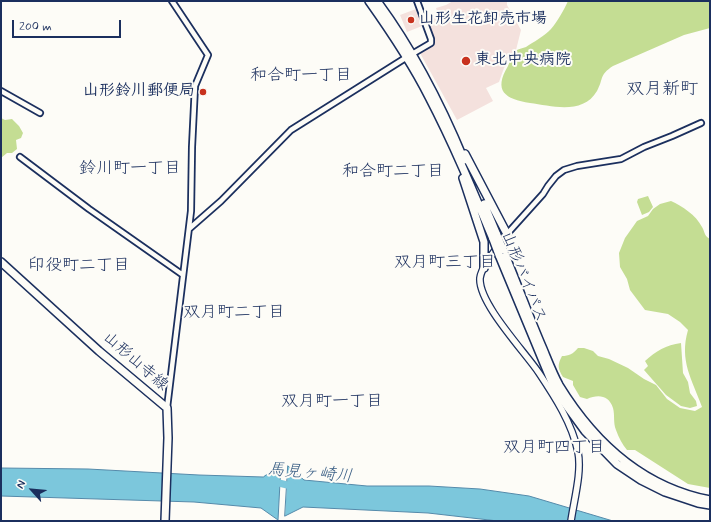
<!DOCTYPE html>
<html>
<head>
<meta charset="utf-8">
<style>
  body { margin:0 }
  #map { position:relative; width:711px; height:522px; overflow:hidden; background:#fdfcf7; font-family:Mynerve,sans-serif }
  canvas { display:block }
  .frame { position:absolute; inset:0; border:2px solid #1b2f5e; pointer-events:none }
  .north { position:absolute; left:12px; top:470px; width:40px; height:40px; -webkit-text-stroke:3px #fdfcf7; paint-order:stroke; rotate:297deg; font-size:11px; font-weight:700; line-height:16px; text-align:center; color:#1b2f5e }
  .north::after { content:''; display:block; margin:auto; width:14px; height:18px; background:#1b2f5e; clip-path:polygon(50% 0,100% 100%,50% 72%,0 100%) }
  .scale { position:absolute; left:12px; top:20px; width:109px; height:18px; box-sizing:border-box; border:2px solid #1b2f5e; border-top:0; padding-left:5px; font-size:12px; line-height:14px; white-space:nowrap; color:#1b2f5e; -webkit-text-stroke:3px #fdfcf7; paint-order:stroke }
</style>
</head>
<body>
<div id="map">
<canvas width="711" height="522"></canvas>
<div class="frame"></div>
<div class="north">N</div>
<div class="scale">200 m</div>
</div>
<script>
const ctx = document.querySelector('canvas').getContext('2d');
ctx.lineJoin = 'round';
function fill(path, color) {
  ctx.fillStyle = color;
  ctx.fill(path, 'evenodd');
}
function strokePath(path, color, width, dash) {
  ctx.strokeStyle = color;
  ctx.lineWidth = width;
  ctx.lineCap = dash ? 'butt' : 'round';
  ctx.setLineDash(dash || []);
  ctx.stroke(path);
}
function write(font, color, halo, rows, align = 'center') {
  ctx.font = font + ' Mynerve,"Klee One",sans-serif';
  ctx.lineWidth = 4;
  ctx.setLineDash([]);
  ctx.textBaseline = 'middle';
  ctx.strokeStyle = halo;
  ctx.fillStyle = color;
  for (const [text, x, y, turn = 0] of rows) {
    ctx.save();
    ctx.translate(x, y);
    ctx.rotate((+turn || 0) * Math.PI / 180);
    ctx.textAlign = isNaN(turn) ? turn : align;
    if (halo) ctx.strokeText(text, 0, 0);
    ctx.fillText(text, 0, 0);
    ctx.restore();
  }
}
fill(new Path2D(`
  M453,1H507V5L521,30L516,50L504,68L499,82L486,88L493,101L457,120L420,53L434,45L430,31L429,21L438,14L436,8L446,5Z
  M416,9L422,26L407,32L400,15Z`), '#f4e1dd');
fill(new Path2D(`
  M568,1H710V28L684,35L613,66C599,75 604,78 597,91C583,115 552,106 530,103C505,99 493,91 508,66C510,61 513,54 517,50C519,49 523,48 526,47C532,43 546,35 551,29C557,22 564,10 568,1Z
  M1,118L5,120L12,119L19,126L23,133L21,138L16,140L17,149L12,153H7L1,158Z
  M648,196L653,207L649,212L642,215L637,202L638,199Z
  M671,201C682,206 696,215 702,227C705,232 704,236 710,239V488L688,484L635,450H627C622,444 619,438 616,430C613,423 615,415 613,408C609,395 598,394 587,399L580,397L573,385V381L563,377C558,369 557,365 562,356C569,356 573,354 578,348H584L593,351L598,356L609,359L628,368L644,379L656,385L667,399L680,408L695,411L702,407C692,379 679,361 688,330L680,322L668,314L645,310L630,290L627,279L620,267L619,253L625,238L637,221L648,216L653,209L660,204Z
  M681,343L683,373L688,382L690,393L696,401L697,406L690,408L681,406L666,395L644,370L648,366L645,361C656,351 666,345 681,343Z`), '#c4dd93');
const water = new Path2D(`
  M281,464L278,520L261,508L194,502L1,496V468L88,469L199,475L263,477Z
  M288,466L304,480L367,486H429L480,489L529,496L613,521H498L428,513L303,507L285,516Z`);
fill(water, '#7cc7dc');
strokePath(water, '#558aaa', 1);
strokePath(new Path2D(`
  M272,483H279L295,487`), '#7cc7dc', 7);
const minor = new Path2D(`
  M1,91L40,113
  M20,157L89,209L183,275
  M189,229L221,201L291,130L407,57L431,43V39L417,1
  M507,234L543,194L548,186L556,176L564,170L577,166L621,159L644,147L672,136L701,123
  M167,408L191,211L192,147L195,86L208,55L172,1`);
const tertiary = new Path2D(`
  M507,234C499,246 482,264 480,278C478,303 525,352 539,373C555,397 572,423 578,452C582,472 574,500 571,521`);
const primary = new Path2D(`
  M1,262L99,351L167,408L168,438L165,521`);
const trunk = new Path2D(`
  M369,1C391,32 412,63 429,97C453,143 473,191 493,239
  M377,1C414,51 440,102 464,160
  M465,154L507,234
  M463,178L484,242V268
  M484,204L497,235
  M503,250C517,283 529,317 543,349C548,361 553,374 559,385C594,442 643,487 710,500
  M499,255L555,390L585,431L617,464L641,480L665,492L698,503L710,505`);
strokePath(minor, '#1b2f5e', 8);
strokePath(tertiary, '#1b2f5e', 8);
strokePath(primary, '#1b2f5e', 10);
strokePath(trunk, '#1b2f5e', 10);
strokePath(minor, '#fdfcf7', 4.5);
strokePath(tertiary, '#fdfcf7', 5.5);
strokePath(primary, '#fdfcf7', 7);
strokePath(trunk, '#fdfcf7', 7);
const trunkBridge = new Path2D(`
  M497,235L503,250
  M493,239L499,255`);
strokePath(trunkBridge, '#1b2f5e', 10, []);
strokePath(trunkBridge, '#fdfcf7', 7);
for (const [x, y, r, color] of [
  [411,20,4,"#c8321e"],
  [466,61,5,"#c8321e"],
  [203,92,4,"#c8321e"]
]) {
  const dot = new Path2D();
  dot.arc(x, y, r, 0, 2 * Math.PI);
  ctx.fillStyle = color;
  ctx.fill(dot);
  strokePath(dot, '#fdfcf7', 1.5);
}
write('bold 16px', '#1b2f5e', '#fdfcf7', [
  ["山形生花卸売市場",419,20],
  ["東北中央病院",475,61],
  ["山形鈴川郵便局",195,92,"right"]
], 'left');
write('16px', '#1b2f5e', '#fdfcf7', [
  ["山形バイパス",523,277,68],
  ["山形山寺線",135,362,41]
]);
write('17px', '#1b2f5e', '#fdfcf7', [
  ["和合町一丁目",301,76],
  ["鈴川町一丁目",130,169],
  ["和合町二丁目",393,172],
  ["双月町三丁目",445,263],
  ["印役町二丁目",79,266],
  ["双月町二丁目",234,313],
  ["双月町一丁目",332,402],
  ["双月町四丁目",554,448]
]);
write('italic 17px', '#385d84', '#fdfcf7', [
  ["馬見ヶ崎川",310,474,5]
]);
write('18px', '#1b2f5e', '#fdfcf7', [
  ["双月新町",662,90]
]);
</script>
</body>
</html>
